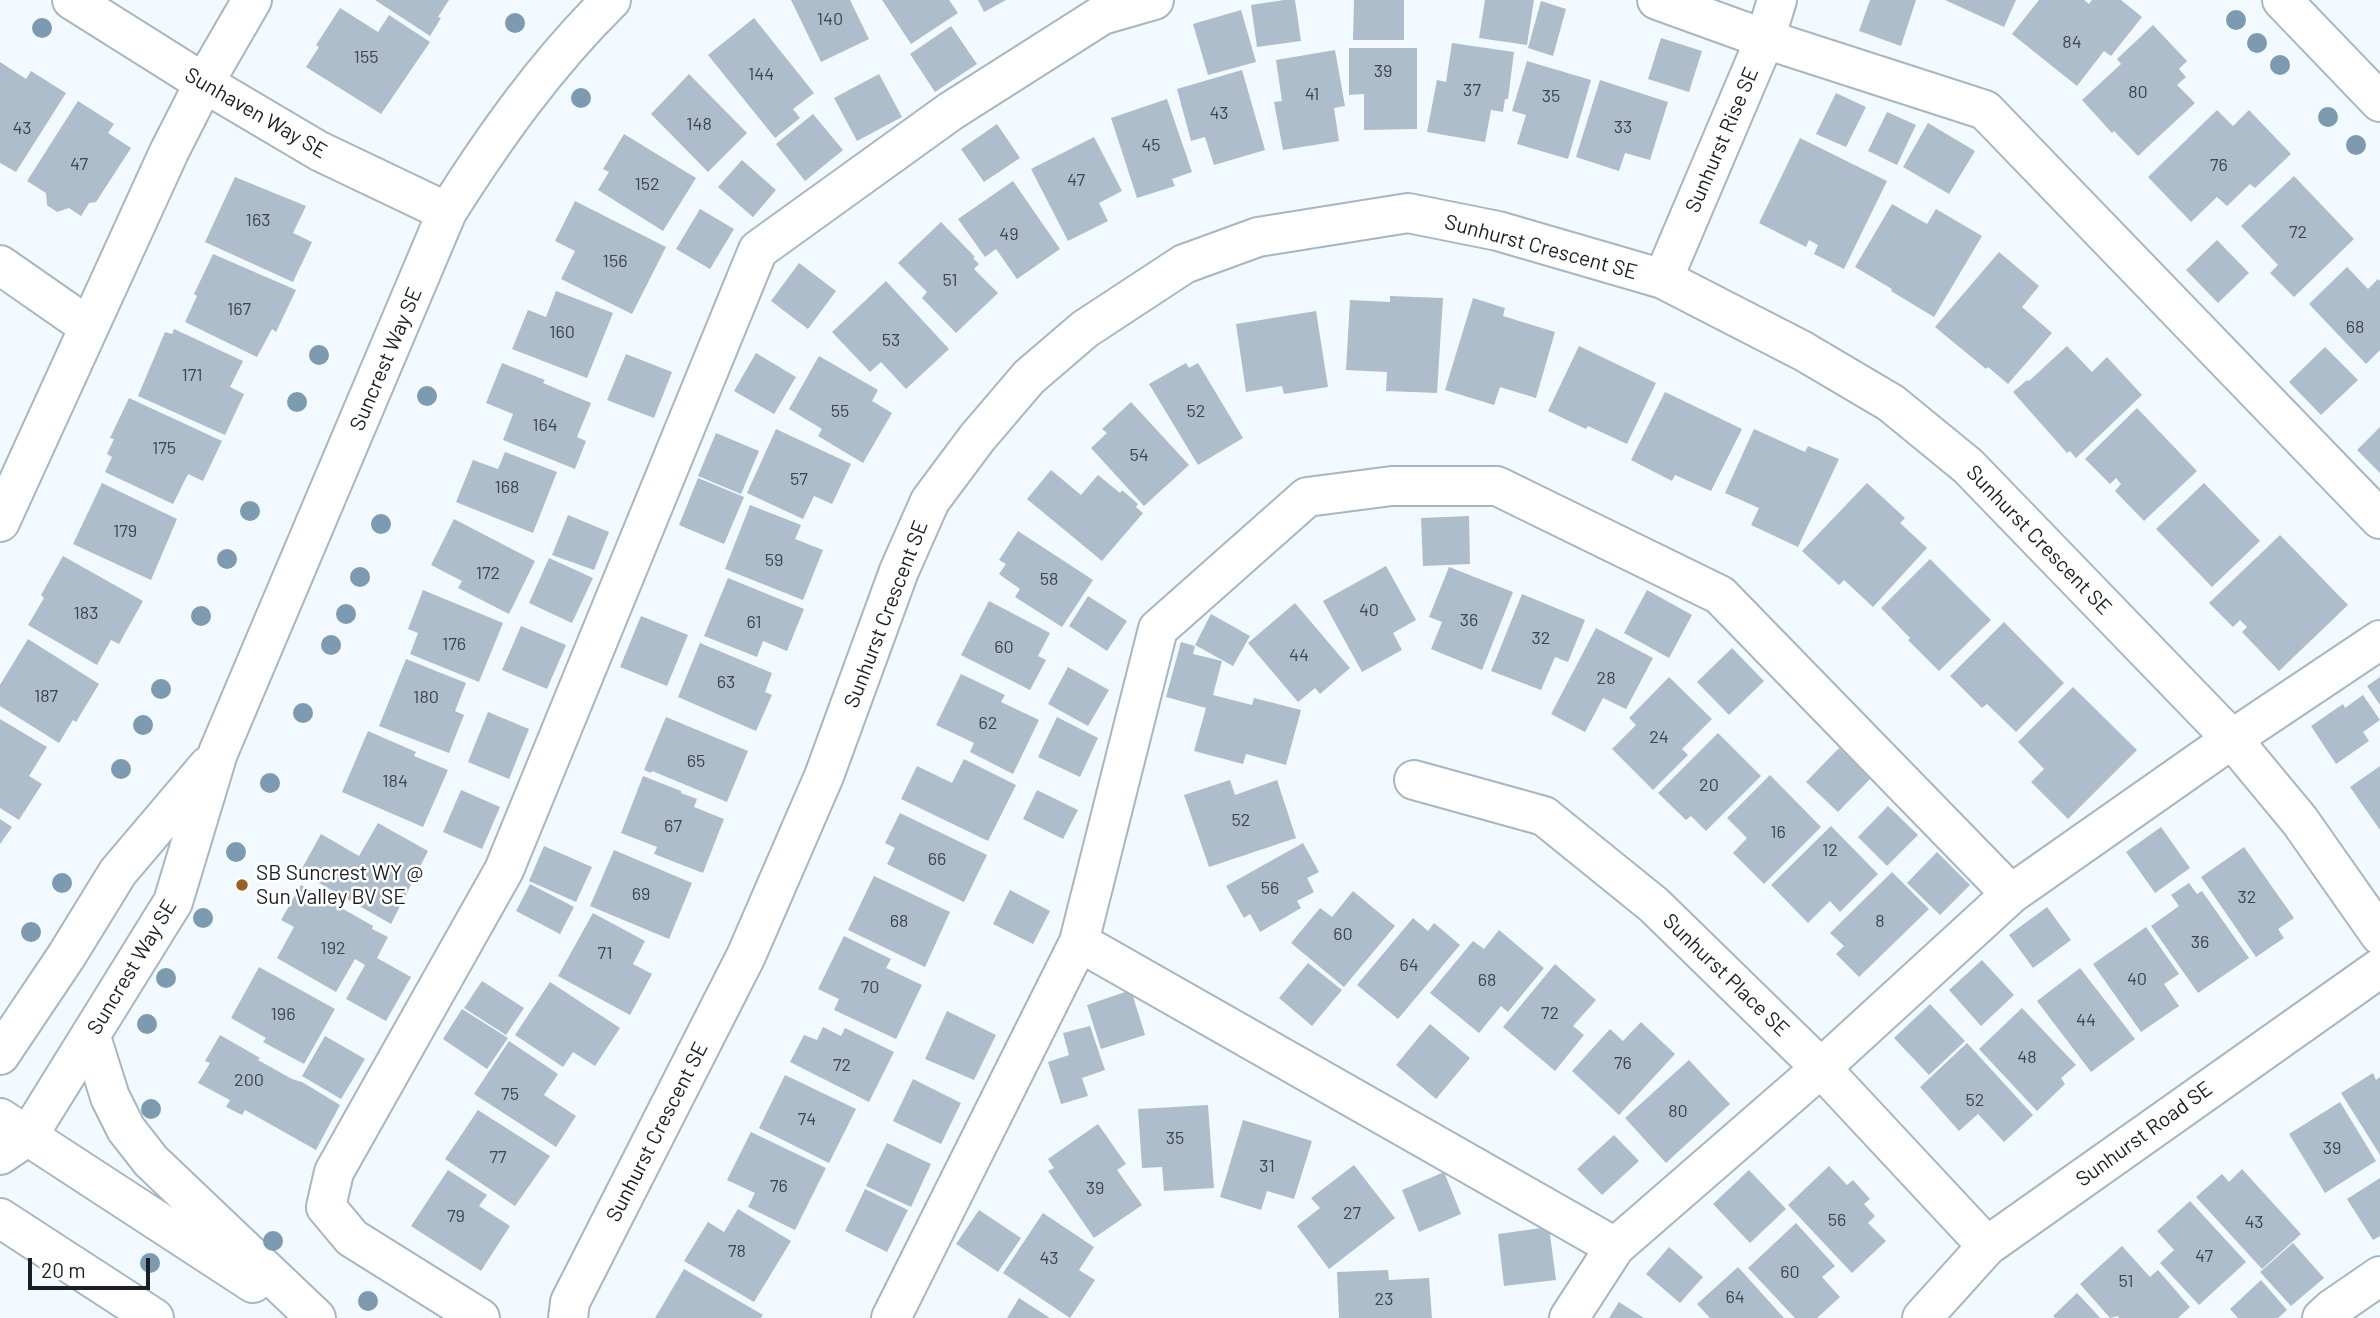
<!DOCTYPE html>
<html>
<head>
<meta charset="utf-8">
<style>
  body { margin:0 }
  #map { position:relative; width:2380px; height:1318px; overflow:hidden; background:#f2f9ff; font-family:Barlow,sans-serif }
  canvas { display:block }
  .scale { position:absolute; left:28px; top:1258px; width:122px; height:32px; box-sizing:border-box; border:4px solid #191f24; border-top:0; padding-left:9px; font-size:21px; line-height:24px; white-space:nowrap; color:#191f24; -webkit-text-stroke:5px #fff; paint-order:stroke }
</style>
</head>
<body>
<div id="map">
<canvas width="2380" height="1318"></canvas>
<div class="scale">20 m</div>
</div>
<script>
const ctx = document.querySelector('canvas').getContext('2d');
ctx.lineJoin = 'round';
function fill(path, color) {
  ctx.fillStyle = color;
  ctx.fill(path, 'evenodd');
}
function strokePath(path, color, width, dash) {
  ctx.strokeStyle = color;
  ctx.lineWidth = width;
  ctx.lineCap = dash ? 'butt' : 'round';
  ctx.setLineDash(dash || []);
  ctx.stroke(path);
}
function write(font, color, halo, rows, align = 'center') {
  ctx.font = font + ' Barlow,sans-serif';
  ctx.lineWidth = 5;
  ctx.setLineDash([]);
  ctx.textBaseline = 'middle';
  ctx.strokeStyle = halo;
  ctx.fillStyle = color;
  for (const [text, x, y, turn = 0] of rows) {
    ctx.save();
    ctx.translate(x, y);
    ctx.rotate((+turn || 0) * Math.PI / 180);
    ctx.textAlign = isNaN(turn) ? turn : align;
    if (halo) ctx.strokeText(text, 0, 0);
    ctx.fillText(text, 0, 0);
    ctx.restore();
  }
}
fill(new Path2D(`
  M375,0H449L438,17L441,18L430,36Z
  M791,0H850L869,39L821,62Z
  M882,0H949L958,13L911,44Z
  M978,0H1006L984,12Z
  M1284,0H1295L1301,41L1257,47L1251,5Z
  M1354,0H1404V40H1353Z
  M1485,0H1534L1527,45L1479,38Z
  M1870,0H1916L1901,46L1859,31Z
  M1945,0H2016L2004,27Z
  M2039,0H2084L2089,4L2092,0H2121L2142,17L2111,56L2104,51L2077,86L2012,34Z
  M1541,1L1566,9L1553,56L1528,48Z
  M340,8L378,32L389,15L430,42L381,114L306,67L319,47L316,45Z
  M1241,10L1256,62L1208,75L1193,24Z
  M754,18L814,93L793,109L800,118L775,138L708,55Z
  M2153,25L2187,61L2179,69L2186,77L2177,85L2195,103L2138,156L2114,131L2112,133L2082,100L2121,64L2117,59Z
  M951,26L977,64L935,92L910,54Z
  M1661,38L1702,51L1689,92L1648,79Z
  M1452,43L1514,52L1508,99H1505L1503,112L1491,110L1485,142L1427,132L1437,80L1446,82Z
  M1349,48H1417V129L1364,130V94L1349,95Z
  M1335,50L1345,106L1334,108L1339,141L1283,150L1274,102L1282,101L1276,60Z
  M1527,61L1591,80L1568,159L1517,144L1526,115L1512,111Z
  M0,62L26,79L31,71L66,93L16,172L0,163Z
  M1242,70L1265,150L1214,165L1205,137L1191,141L1177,89Z
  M689,74L747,133L708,172L651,114Z
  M879,74L902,117L857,141L834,98Z
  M1600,80L1668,102L1650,160L1625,153L1619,171L1576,157Z
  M1836,93L1866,107L1846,147L1816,134Z
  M1167,99L1192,172L1172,179L1175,186L1137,198L1111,118Z
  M78,101L114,124L108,133L131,148L96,202L89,203L81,216L69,208L57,212L47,205L46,193L27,181Z
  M2217,110L2233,126L2249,110L2291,154L2255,188L2250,184L2227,206L2217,197L2191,222L2148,177Z
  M1887,112L1916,125L1897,165L1868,151Z
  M813,114L843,150L805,181L776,144Z
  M1928,123L1975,151L1949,194L1903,167Z
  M997,124L1020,158L984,182L961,149Z
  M624,134L696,178L663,231L598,190L609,172L603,169Z
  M1094,137L1122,191L1099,203L1108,221L1068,241L1031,169Z
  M1800,138L1887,181L1844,269L1814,254L1818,245L1809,240L1806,247L1759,223Z
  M742,160L776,190L753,217L718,187Z
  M2294,176L2354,239L2294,297L2270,273L2278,265L2241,226Z
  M235,177L306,206L293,233L312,242L293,282L205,242Z
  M1013,181L1060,249L1017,279L996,249L985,257L958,219Z
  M575,201L666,247L632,314L561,279L575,251L555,241Z
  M1892,204L1927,224L1936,209L1982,236L1934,317L1891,291L1892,289L1855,267Z
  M700,209L734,229L710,269L676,249Z
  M941,222L975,257L973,258L979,264L974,269L998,293L956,333L922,298L927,292L898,263Z
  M2217,240L2249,273L2218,303L2186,270Z
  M1999,252L2039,286L2022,307L2052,333L2008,384L1988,367L1986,369L1935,327Z
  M213,254L296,290L276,332L272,329L257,357L185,322L197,296L194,294Z
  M799,263L836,291L808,329L771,301Z
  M2347,267L2368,289L2378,279L2380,281V350L2366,364L2309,304Z
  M886,281L949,349L906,389L881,362L870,372L832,332Z
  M556,291L613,313L587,378L512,349L528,310L546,317Z
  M1390,296L1443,298L1437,393L1386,391L1387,372L1346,370L1350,300L1390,302Z
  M1473,298L1505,308L1503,316L1555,332L1536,398L1500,387L1494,405L1445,390Z
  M1316,311L1328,387L1284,394L1282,386L1246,392L1236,324Z
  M174,329L243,361L230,387L244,394L225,435L138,396L165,332L172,334Z
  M1579,346L1656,383L1627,444L1588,426L1586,429L1548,411Z
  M2067,346L2092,372L2107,357L2142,395L2076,458L2070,451L2067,453L2013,392L2027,380L2029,381Z
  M2325,347L2358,380L2321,415L2289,382Z
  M756,353L796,377L774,414L734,391Z
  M626,354L672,372L654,418L607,400Z
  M819,356L878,390L872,401L892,413L863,463L818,436L822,429L789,409Z
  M502,363L545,380L543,383L591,403L577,437L586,441L575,469L503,440L513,414L486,403Z
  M1186,363L1189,368L1198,363L1243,438L1198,465L1149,384Z
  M1665,392L1742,429L1711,491L1675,475L1672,481L1631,460Z
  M129,398L222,441L203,481L188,474L173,504L105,472L112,457L107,454L114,439L110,438Z
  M1131,402L1189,465L1144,506L1091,448L1107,433L1102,429Z
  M2137,408L2197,471L2144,521L2115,491L2121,484L2116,478L2110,484L2085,459Z
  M2380,427V473L2357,450Z
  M776,429L851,464L832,504L814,496L803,519L747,493Z
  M1754,429L1805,452L1808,446L1839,459L1798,547L1751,525L1759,508L1725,493Z
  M716,433L759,451L741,494L698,476Z
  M505,452L557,472L533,533L456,502L473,460L498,469Z
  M1051,470L1081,495L1098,475L1120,493L1122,490L1138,504L1136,507L1143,513L1102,561L1027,499Z
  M698,478L744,497L724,544L679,525Z
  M102,483L177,519L151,580L73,544Z
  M1867,483L1905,518L1900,523L1927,548L1873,607L1844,580L1839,585L1802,551Z
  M2204,483L2260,541L2212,587L2156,529Z
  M750,505L801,525L795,539L823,550L803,600L725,569Z
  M568,515L609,532L594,570L552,555Z
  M1469,516L1470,564L1423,566L1421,518Z
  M454,519L535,561L509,614L458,588L462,581L431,565Z
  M1018,531L1093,580L1062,627L1015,597L1020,589L999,574L1006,564L999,560Z
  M2280,535L2348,605L2279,671L2242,632L2247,627L2240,620L2233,627L2209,603Z
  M63,556L143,601L119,644L111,640L97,665L28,625L44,598L41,595Z
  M549,558L593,578L572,623L529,603Z
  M1930,559L1991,620L1939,671L1908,640L1910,638L1881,608Z
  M1386,566L1416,620L1393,633L1402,650L1362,672L1323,601Z
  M1449,567L1513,592L1482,670L1431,649L1442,622L1429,617Z
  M728,578L804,609L787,651L763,641L757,657L704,636Z
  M423,590L503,623L479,682L410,654L418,633L408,629Z
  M1647,590L1692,615L1669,658L1624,633Z
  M1522,594L1585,620L1568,662L1555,657L1541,690L1491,671Z
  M1088,596L1127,621L1107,651L1069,626Z
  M989,601L1050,633L1038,656L1046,660L1030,690L961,655Z
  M1295,603L1350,668L1320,694L1315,688L1298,702L1248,643Z
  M1211,614L1250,636L1233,666L1195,645Z
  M641,616L688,635L667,686L620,667Z
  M2004,622L2064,683L2016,732L1987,704L1982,708L1950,676Z
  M521,626L566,645L547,689L502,670Z
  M1596,628L1653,658L1626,709L1603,698L1585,732L1551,714Z
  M28,639L99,684L76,722L73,720L59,743L0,706V685Z
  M1181,642L1195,646L1193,654L1222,661L1213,695L1252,705L1254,698L1301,710L1286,765L1246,754L1243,764L1194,751L1206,708L1166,697Z
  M700,643L772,673L765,692L772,695L756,731L678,697Z
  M1732,648L1764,681L1729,715L1697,682Z
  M406,659L466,683L455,711L464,715L449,753L379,726Z
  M1068,667L1109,690L1088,726L1048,704Z
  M961,674L1005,695L1001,702L1039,720L1013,774L970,752L974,743L936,725Z
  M1669,677L1712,719L1682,749L1688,755L1653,790L1612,749L1636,725L1629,718Z
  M2380,677V705L2367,686Z
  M2073,687L2137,750L2068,819L2031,782L2044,769L2018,742Z
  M2363,695L2380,720L2363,732L2369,741L2336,764L2311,726L2343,704L2345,708Z
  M488,712L529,729L509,779L468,762Z
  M666,717L748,751L727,802L652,771L651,773L644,770Z
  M1057,717L1098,738L1080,777L1038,757Z
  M0,719L47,747L29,776L42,784L19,820L0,808Z
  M368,731L416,752L414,756L448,770L423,827L342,792Z
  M1718,733L1761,776L1706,831L1691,816L1686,820L1658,793Z
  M1839,748L1871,778L1838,812L1806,782Z
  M964,759L1016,785L988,841L901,799L917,766L952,783Z
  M2380,766V830L2350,787Z
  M1770,775L1821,827L1764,884L1733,853L1747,838L1727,818Z
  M643,776L681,791V793L697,799L694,807L724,819L703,873L654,854L657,847L621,833Z
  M1230,780L1235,795L1277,780L1296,838L1209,867L1184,795Z
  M461,790L500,807L482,849L443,832Z
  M1037,790L1078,810L1063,839L1023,819Z
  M1888,806L1918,835L1887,866L1858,837Z
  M900,813L987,855L964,902L887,864L895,848L885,843Z
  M0,819L12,827L0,844Z
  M378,823L428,851L391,924L300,872L321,834L359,856Z
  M1831,826L1878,874L1840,912L1830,901L1808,923L1771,885Z
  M2161,827L2190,868L2155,893L2126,852Z
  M1303,843L1319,872L1307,878L1314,892L1297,901L1301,908L1260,932L1250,914L1244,918L1226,886Z
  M544,846L592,867L576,902L529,881Z
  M2244,847L2294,918L2278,929L2284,938L2256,957L2201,877Z
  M614,850L692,883L669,939L590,906Z
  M1937,852L1970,885L1940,915L1907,883Z
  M1892,872L1929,909L1859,977L1836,954L1844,946L1830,933Z
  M874,876L950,912L925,967L848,930Z
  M2189,883L2197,894L2202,891L2249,958L2198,993L2151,926L2179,906L2171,895Z
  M530,884L574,907L560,934L516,911Z
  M301,885L373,926L372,929L388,937L377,958L411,977L386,1021L346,999L365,965L355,959L336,992L277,958L294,927L281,920Z
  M1010,890L1050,911L1033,944L993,924Z
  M1353,891L1395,926L1344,987L1291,943L1320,908L1332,917Z
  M2047,907L2071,940L2033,968L2009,935Z
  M593,913L645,941L633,964L652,974L630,1015L558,976Z
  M1413,918L1428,931L1434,923L1460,945L1398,1019L1357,985Z
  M2146,927L2179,974L2164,984L2179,1006L2141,1032L2093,964Z
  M1499,930L1544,968L1508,1012L1501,1006L1479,1033L1430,993L1473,941L1484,949Z
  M844,936L891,959L886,968L922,985L896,1039L834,1010L839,999L818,989Z
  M1982,960L2014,995L1981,1026L1949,990Z
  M1308,963L1342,990L1312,1026L1279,998Z
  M1555,964L1596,1000L1573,1026L1584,1035L1555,1071L1503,1027Z
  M259,967L335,1009L304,1064L263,1042L266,1038L231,1018Z
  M2080,968L2135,1039L2091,1072L2037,1001Z
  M482,981L524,1008L506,1035L464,1008Z
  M550,982L620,1028L595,1066L573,1052L563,1067L515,1035Z
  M1131,990L1145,1035L1101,1049L1087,1005Z
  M1930,1004L1965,1041L1929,1075L1894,1038Z
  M2022,1008L2076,1065L2061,1078L2065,1084L2037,1111L1979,1049Z
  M462,1009L508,1038L487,1069L443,1039Z
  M947,1011L996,1035L974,1080L925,1059Z
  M1641,1022L1675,1054L1619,1115L1572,1071L1610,1029L1623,1041Z
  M1430,1024L1470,1058L1436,1099L1396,1065Z
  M1090,1026L1105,1070L1082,1078L1088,1096L1061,1104L1048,1062L1069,1055L1063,1033Z
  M823,1027L841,1036L845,1028L894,1052L869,1102L790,1062L804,1035L817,1040Z
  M220,1035L260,1058L258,1060L292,1079L302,1082L340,1105L316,1150L245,1110L242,1115L226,1107L230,1100L198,1083L210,1063L205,1061Z
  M325,1036L365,1059L341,1099L302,1076Z
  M509,1041L558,1074L544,1095L576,1116L556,1147L474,1094Z
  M1967,1043L2033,1115L2004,1142L1978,1114L1959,1131L1920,1087Z
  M1689,1060L1730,1104L1666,1163L1625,1118Z
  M2373,1073L2376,1080L2380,1077V1155L2341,1093Z
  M785,1075L856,1109L829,1163L759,1128Z
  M913,1079L961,1103L941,1144L893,1121Z
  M2340,1102L2376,1161L2325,1193L2289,1134Z
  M1208,1105L1214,1188L1164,1191L1162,1167L1142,1168L1138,1109Z
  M478,1110L550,1156L515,1206L445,1159Z
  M1243,1120L1312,1141L1294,1199L1267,1191L1261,1210L1220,1197Z
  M1098,1124L1126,1164L1117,1170L1142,1205L1094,1238L1048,1171L1054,1168L1048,1159Z
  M751,1132L826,1168L795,1230L748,1207L755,1193L727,1180Z
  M1614,1135L1639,1161L1602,1195L1577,1169Z
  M887,1143L931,1164L911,1207L866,1186Z
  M1354,1165L1395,1218L1329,1269L1297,1226L1320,1208L1311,1198Z
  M1829,1166L1847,1185L1853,1180L1870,1199L1864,1204L1875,1216L1868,1223L1886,1241L1852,1273L1788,1205Z
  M2242,1169L2301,1234L2262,1269L2196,1197L2222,1174L2229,1182Z
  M448,1170L487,1195L479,1206L510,1226L481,1271L411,1226Z
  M1749,1170L1786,1209L1750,1243L1713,1204Z
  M1444,1172L1461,1214L1419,1232L1402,1190Z
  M2380,1178V1236L2373,1240L2347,1199Z
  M865,1189L908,1210L887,1252L845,1231Z
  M2190,1201L2246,1262L2199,1305L2160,1263L2174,1250L2157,1231Z
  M738,1209L791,1241L754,1302L684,1261L708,1222L724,1232Z
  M979,1210L1021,1238L998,1272L956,1244Z
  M1043,1213L1094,1247L1079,1270L1095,1280L1070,1318L1003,1273Z
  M1796,1223L1835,1266L1822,1277L1840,1297L1817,1318H1795L1748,1268Z
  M1549,1227L1556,1280L1504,1286L1498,1234Z
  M2293,1243L2324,1278L2291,1306L2260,1272Z
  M2122,1246L2150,1277L2158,1270L2190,1307L2178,1318H2119L2118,1316L2110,1318L2080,1284Z
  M1669,1247L1703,1277L1680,1303L1646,1274Z
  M1738,1267L1784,1318H1710L1697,1304Z
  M684,1269L763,1315L761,1318H655Z
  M1388,1270L1389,1280L1429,1278L1432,1318H1339L1337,1272Z
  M2261,1280L2287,1310L2278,1318H2238L2230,1309Z
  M2077,1293L2093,1310L2100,1318H2055L2053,1316Z
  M1019,1298L1050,1318H1007Z
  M1619,1302L1644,1318H1609Z`), '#adbdcb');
const minor = new Path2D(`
  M72,0L204,83L319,151L447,212
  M1657,0L1765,39L1985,110L2380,519
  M2282,0L2380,102
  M0,265L89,327
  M1663,279L1765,39L1777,0
  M0,522L169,152L204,83L252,0
  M1414,780L1544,816L1654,905L1821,1068L1987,1246
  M2011,894L2232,739L2380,640
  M1079,942L1615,1247
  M0,1055L67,955L118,872L208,766
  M0,1155L28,1136L173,902L218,753L447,212C495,136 547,63 611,0
  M480,1318L352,1238L326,1207L334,1172L504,870L758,250L951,111L1102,15L1154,0
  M568,1318L570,1302L746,956L824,776L899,571L930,501L977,438L1029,377L1085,329L1184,264L1258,237L1408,213L1498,231L1663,279L1803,351L1891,403L1968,466L2232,739L2300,821L2380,935
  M891,1318L1079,942L1158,629L1307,497L1392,486H1497L1720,595L2011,894L1821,1068L1615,1247L1569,1318
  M1922,1318L1987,1246L2380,968
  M2322,1318L2332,1309L2380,1276`);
const major = new Path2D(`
  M91,1037L110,1097L126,1129L151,1161L316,1318
  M0,1118L253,1283
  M0,1218L154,1318`);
strokePath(minor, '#a6b6c3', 42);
strokePath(major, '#a6b6c3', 42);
strokePath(minor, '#fff', 38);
strokePath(major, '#fff', 38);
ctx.fillStyle = '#7c9ab0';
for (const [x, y] of [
  [2236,20],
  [515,23],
  [42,28],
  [2257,43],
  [2280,65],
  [581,98],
  [2328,117],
  [2356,145],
  [319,355],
  [427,396],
  [297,402],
  [250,511],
  [381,524],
  [227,559],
  [360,577],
  [346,614],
  [201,616],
  [331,645],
  [161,689],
  [303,713],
  [143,725],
  [121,769],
  [270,783],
  [236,852],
  [62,883],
  [203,918],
  [31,932],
  [166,978],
  [147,1024],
  [151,1109],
  [273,1241],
  [150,1263],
  [368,1301]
]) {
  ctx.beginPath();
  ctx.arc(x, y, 10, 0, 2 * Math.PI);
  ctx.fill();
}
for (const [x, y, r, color] of [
  [242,885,7,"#9c6121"]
]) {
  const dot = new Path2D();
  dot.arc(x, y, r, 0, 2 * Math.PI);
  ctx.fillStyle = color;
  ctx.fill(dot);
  strokePath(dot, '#fff', 2.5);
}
write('18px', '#3e464e', null, [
  ["140",830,19],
  ["84",2072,42],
  ["155",366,57],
  ["39",1383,71],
  ["144",761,74],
  ["37",1472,90],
  ["80",2138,92],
  ["41",1312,94],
  ["35",1551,96],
  ["43",1219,113],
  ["148",699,124],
  ["33",1623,127],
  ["43",22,128],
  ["45",1151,145],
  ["47",79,164],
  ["76",2219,165],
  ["47",1076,180],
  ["152",647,184],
  ["163",258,220],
  ["72",2298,232],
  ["49",1009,234],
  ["156",615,261],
  ["51",950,280],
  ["167",239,309],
  ["68",2355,327],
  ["160",562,332],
  ["53",891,340],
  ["171",192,375],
  ["55",840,411],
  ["52",1196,411],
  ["164",545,425],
  ["175",164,448],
  ["54",1139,455],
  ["57",799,479],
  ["168",507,487],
  ["179",125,531],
  ["59",774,560],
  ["172",488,573],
  ["58",1049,579],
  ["40",1369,610],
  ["183",86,613],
  ["36",1469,620],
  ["61",754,622],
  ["32",1541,638],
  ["176",454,644],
  ["60",1004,647],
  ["44",1299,655],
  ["28",1606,678],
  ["63",726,682],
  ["187",46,696],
  ["180",426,697],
  ["62",988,723],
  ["24",1659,737],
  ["65",696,761],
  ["184",395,781],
  ["20",1709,785],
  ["52",1241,820],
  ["67",673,826],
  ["16",1778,832],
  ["12",1830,850],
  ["66",937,859],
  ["56",1270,888],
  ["69",641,894],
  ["32",2247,897],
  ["68",899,921],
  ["8",1880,921],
  ["60",1343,934],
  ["36",2200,942],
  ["192",333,948],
  ["71",605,953],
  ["64",1409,965],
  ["40",2137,979],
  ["68",1487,980],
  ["70",870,987],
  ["72",1550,1013],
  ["196",283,1014],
  ["44",2086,1020],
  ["48",2027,1057],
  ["76",1623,1063],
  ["72",842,1065],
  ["200",249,1080],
  ["75",510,1094],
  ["52",1975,1100],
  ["80",1678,1111],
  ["74",807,1119],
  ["35",1175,1138],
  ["39",2332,1148],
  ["77",498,1157],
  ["31",1267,1166],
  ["76",779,1186],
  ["39",1095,1188],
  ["27",1352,1213],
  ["79",456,1216],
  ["56",1837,1220],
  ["43",2254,1222],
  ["78",737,1251],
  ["47",2204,1256],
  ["43",1049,1258],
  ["60",1790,1272],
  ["51",2126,1281],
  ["64",1735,1297],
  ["23",1384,1299]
]);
write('21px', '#191f24', '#fff', [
  ["Sunhaven Way SE",256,113,30],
  ["Sunhurst Rise SE",1722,140,-67],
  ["Sunhurst Crescent SE",1541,247,15],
  ["Suncrest Way SE",386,359,-67],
  ["Sunhurst Crescent SE",2039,540,46],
  ["Sunhurst Crescent SE",886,614,-69],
  ["Suncrest Way SE",132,967,-59],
  ["Sunhurst Place SE",1726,975,44],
  ["Sunhurst Crescent SE",657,1132,-63],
  ["Sunhurst Road SE",2144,1134,-36]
]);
write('21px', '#191f24', '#fff', [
  ["SB Suncrest WY @",256,873],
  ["Sun Valley BV SE",256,897]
], 'left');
</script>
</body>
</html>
